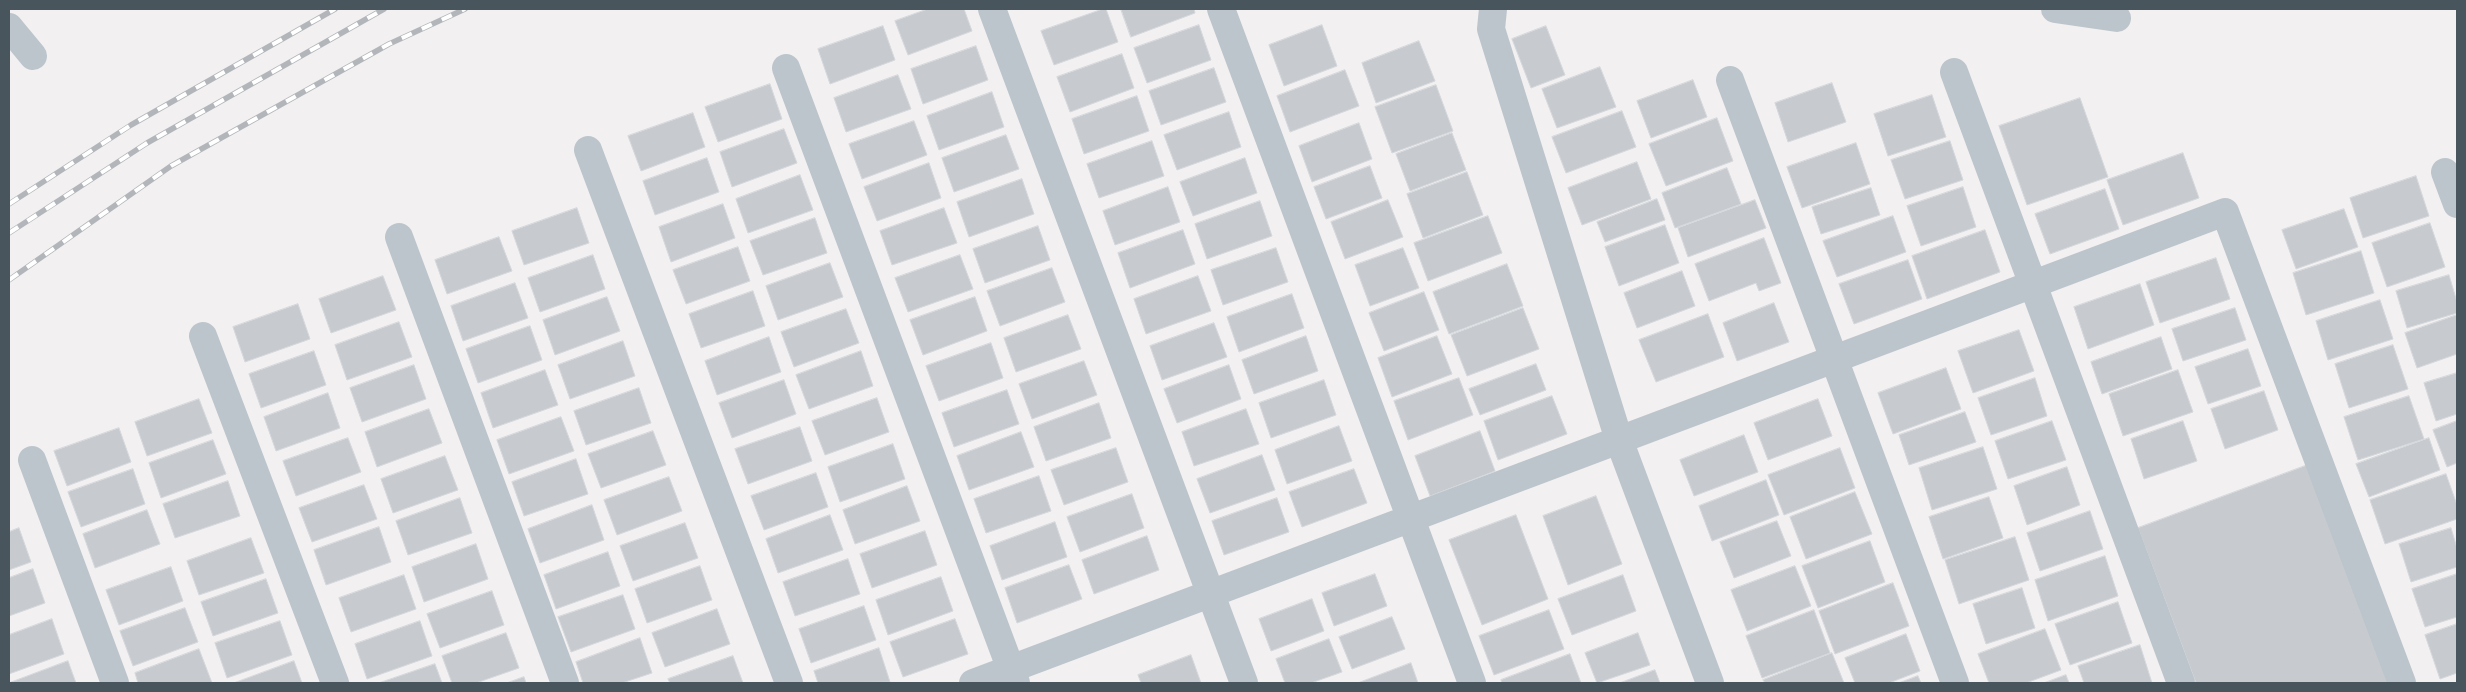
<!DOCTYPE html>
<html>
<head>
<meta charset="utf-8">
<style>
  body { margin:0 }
  #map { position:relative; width:2466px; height:692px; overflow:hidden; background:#f2f0f0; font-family:"Roboto Condensed",sans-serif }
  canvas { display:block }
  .frame { position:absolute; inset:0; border:10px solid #48555d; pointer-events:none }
</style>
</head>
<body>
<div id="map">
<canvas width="2466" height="692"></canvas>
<div class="frame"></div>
</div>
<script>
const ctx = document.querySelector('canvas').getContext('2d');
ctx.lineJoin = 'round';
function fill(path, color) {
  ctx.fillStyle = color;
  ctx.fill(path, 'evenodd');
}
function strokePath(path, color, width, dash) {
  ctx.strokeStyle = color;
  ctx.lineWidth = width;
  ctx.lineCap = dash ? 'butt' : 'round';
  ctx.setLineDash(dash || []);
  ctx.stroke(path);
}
const building = new Path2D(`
  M928,9H964L972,31L908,55L895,21Z
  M1103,9H1106L1118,42L1054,65L1041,31Z
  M1121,9H1194L1195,13L1131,37Z
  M1199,25L1211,60L1147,83L1134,48Z
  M1322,25L1337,66L1284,86L1269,45Z
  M883,26L895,60L830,84L818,49Z
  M1546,26L1565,75L1531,88L1512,39Z
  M1419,41L1435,81L1376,103L1362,63Z
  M976,46L988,80L923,104L911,69Z
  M1122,54L1134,88L1070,112L1057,77Z
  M1600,67L1616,107L1557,128L1542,89Z
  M1214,68L1226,102L1161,125L1149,91Z
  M1345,70L1359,106L1290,132L1277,96Z
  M898,75L911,109L846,132L834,98Z
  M1693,80L1707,117L1651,138L1637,101Z
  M1832,83L1846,122L1788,142L1775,103Z
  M770,84L782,119L718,142L705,107Z
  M1436,85L1453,131L1392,153L1375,107Z
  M992,92L1004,127L939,150L927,116Z
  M1932,95L1946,137L1888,156L1874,114Z
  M1137,96L1149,131L1084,154L1072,119Z
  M2080,98L2108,177L2027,205L1999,126Z
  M1622,111L1636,147L1566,173L1552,137Z
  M1229,112L1241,147L1177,170L1164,135Z
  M693,113L705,147L641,171L628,136Z
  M1717,118L1733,161L1666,186L1649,144Z
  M914,121L927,155L862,179L849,144Z
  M1359,123L1372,159L1312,182L1299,146Z
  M784,129L797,163L732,187L720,152Z
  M1452,133L1466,170L1410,191L1396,154Z
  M1006,135L1019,169L954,192L942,158Z
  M1152,141L1164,176L1099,198L1087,164Z
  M1950,141L1963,180L1905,199L1891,160Z
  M1856,143L1870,184L1802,208L1787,167Z
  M2183,153L2199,198L2123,225L2107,180Z
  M707,158L719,192L655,215L643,181Z
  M1245,158L1257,193L1193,216L1180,182Z
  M1637,162L1651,199L1582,225L1568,188Z
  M929,163L941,198L877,221L864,187Z
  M1370,166L1382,198L1326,219L1314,187Z
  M1727,168L1741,204L1675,228L1662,193Z
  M1467,172L1483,215L1423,238L1407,194Z
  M800,175L813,210L748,233L736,199Z
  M2416,176L2429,216L2363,238L2350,198Z
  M1022,179L1034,214L969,237L957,202Z
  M1168,187L1180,222L1115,245L1103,211Z
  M1963,187L1976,227L1921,246L1907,206Z
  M1871,188L1880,215L1821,234L1812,207Z
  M2105,189L2119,229L2050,254L2035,214Z
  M1657,199L1665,220L1605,242L1597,222Z
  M1388,200L1403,237L1345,259L1331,222Z
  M1755,200L1766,228L1688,257L1678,228Z
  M1260,201L1272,236L1207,259L1195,224Z
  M723,204L735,238L671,262L659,227Z
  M577,208L589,243L524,265L512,231Z
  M944,208L957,243L892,265L880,231Z
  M2344,209L2358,247L2296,269L2282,230Z
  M1488,216L1502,253L1428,281L1414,243Z
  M1893,216L1906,252L1837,277L1823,241Z
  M815,218L827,253L763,275L750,241Z
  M2430,223L2445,267L2387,287L2372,243Z
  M1665,225L1679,263L1619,286L1605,247Z
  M1038,226L1050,260L985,283L973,249Z
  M1183,230L1195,264L1130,288L1118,253Z
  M1985,230L2000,272L1927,299L1912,256Z
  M499,237L512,271L447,294L435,260Z
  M1764,238L1781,283L1759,291L1756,283L1709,301L1695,264Z
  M738,247L750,281L686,304L673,270Z
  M1276,248L1288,282L1223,305L1211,270Z
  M1403,248L1419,288L1370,306L1355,265Z
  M2361,251L2374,293L2306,315L2293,273Z
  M593,255L605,289L540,312L528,278Z
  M960,255L973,289L908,312L895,278Z
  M2216,258L2230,299L2160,323L2146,282Z
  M1908,260L1922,299L1854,324L1839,284Z
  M830,263L843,297L778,320L766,286Z
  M1507,264L1523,306L1449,334L1433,292Z
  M1052,268L1065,302L1000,326L987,291Z
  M1682,271L1695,306L1637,328L1624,293Z
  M2449,275L2457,302V313L2407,328L2396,291Z
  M383,276L396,310L331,333L319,299Z
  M1198,276L1211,311L1146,334L1134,299Z
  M515,283L528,318L463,341L451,306Z
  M2140,284L2154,325L2088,349L2074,307Z
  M753,291L765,326L701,348L689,314Z
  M1424,292L1439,330L1384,351L1369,313Z
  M1292,294L1304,328L1239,352L1227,317Z
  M607,297L620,331L555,355L543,320Z
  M975,297L987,331L923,355L910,320Z
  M2380,300L2393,339L2328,360L2316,321Z
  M1774,303L1789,342L1737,361L1723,323Z
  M298,304L310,339L245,362L233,327Z
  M1523,308L1539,349L1467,376L1451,335Z
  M2235,308L2246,340L2183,361L2172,329Z
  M846,309L859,343L794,367L781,332Z
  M1708,314L1724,357L1656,382L1639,340Z
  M1068,315L1081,349L1016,372L1004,338Z
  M2457,315V354L2417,368L2405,333Z
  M399,322L412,357L347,380L335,345Z
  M1214,323L1227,357L1162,380L1150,346Z
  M530,326L542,360L478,383L466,349Z
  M2019,330L2034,371L1973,393L1958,351Z
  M1306,336L1318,371L1254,394L1242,360Z
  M1437,336L1452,374L1392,397L1378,358Z
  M769,337L781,372L717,395L705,361Z
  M2161,337L2172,369L2102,394L2091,362Z
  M623,341L635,376L570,399L558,365Z
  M991,343L1003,378L939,401L926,366Z
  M2393,345L2408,389L2349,408L2335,364Z
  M2248,349L2261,386L2208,404L2195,367Z
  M314,351L326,385L261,408L249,374Z
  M861,351L873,386L809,409L796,375Z
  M1084,361L1097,395L1032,419L1019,384Z
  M1536,364L1546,390L1480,415L1469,389Z
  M414,365L426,399L362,422L350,388Z
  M1229,365L1241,399L1177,423L1164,389Z
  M1946,368L1961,409L1893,434L1878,393Z
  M545,370L558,405L493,428L481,393Z
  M2178,370L2193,412L2123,436L2109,394Z
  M2457,373V414L2436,421L2424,383Z
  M1459,378L1473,415L1408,440L1394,401Z
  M2035,378L2047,416L1991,435L1978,398Z
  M784,380L796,414L732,438L719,403Z
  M1324,380L1336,415L1271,438L1259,403Z
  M639,388L651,423L586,445L574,411Z
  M1007,390L1019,424L954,447L942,413Z
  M2264,391L2278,430L2225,449L2211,409Z
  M328,393L340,428L276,451L264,417Z
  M1552,396L1567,434L1498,460L1484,421Z
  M2409,396L2424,439L2358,460L2344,417Z
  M877,398L889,432L825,455L812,421Z
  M199,399L212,433L147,456L135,422Z
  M1818,399L1832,436L1768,460L1754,423Z
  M1099,403L1111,438L1046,461L1034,427Z
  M429,409L442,443L377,467L365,432Z
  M1246,409L1259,444L1194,466L1182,432Z
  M1965,412L1976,442L1909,465L1899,435Z
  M561,417L574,451L509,474L497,440Z
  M2052,421L2066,460L2008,479L1995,441Z
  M2183,421L2197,461L2144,479L2131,439Z
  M2457,421V463L2447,467L2433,430Z
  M1339,426L1352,461L1287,484L1275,450Z
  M800,427L812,461L748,484L735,449Z
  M119,428L131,462L67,486L54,451Z
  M653,431L666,465L601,488L588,454Z
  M1480,431L1495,471L1430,496L1415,456Z
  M1021,432L1034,467L969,490L957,456Z
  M1744,435L1758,472L1694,496L1680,460Z
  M348,438L361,472L296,496L283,461Z
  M2429,438L2440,470L2369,497L2356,464Z
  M213,440L226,474L161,498L149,463Z
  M893,444L905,479L840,502L828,467Z
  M1983,447L1997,489L1932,510L1919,468Z
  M1116,448L1128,482L1064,505L1051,470Z
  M1840,448L1855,488L1784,515L1768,475Z
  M1262,455L1275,490L1210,513L1197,479Z
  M445,456L458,490L393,513L381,479Z
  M576,459L588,494L524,516L512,482Z
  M2313,463L2394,683H2196L2138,528Z
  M2067,467L2080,505L2027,525L2014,486Z
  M133,469L145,504L81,527L68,492Z
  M1354,469L1367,503L1302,527L1289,492Z
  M816,473L828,507L764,530L751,496Z
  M2446,474L2457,505V519L2385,544L2370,500Z
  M1039,476L1051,511L986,533L974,499Z
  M669,477L682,511L617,535L604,500Z
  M1766,480L1779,515L1712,541L1699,506Z
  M228,481L240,516L175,538L163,504Z
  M364,485L377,519L312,542L299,508Z
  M907,486L920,521L855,544L843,510Z
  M1855,492L1872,534L1806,559L1790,517Z
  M1132,494L1144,528L1080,552L1067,517Z
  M1596,496L1622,564L1568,585L1543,516Z
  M1989,497L2003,538L1943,559L1929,517Z
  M460,498L472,533L408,555L396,521Z
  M1277,498L1289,532L1224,555L1212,521Z
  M592,505L604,540L540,563L528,529Z
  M147,510L160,544L95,568L83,534Z
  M2090,511L2103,549L2040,571L2027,533Z
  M830,515L843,550L778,573L766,539Z
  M1516,515L1548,599L1482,625L1449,540Z
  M1777,521L1791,556L1734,578L1720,542Z
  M1055,522L1067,557L1002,580L990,546Z
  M685,523L698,558L633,581L620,546Z
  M379,527L391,562L326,585L314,550Z
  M19,528L31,562L9,570V532Z
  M2451,528L2457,548V567L2411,582L2399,544Z
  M925,531L937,565L872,588L860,554Z
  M1147,536L1159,570L1094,594L1082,560Z
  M2015,537L2029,580L1959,604L1945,560Z
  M251,538L264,573L199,595L187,561Z
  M1870,541L1885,582L1818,608L1802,566Z
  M476,544L488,579L424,602L412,567Z
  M608,552L620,586L556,609L544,575Z
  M2105,556L2118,596L2048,621L2035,580Z
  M848,559L860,594L795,616L783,582Z
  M1069,565L1082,599L1017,623L1005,588Z
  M700,566L712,600L647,623L635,589Z
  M1795,566L1811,606L1747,631L1731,590Z
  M171,567L183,601L119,625L106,590Z
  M33,569L45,603L9,616V578Z
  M1375,574L1387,606L1334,626L1322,593Z
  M2457,574V617L2425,627L2412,589Z
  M404,575L416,609L351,632L339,598Z
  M1623,575L1636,611L1572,635L1558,599Z
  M941,577L953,611L888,635L876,600Z
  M266,579L278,613L213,636L201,602Z
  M1893,583L1909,626L1835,654L1819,611Z
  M2022,588L2035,628L1986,644L1973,604Z
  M492,591L504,625L440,648L427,614Z
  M623,595L635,629L571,652L558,617Z
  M1312,599L1324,631L1271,651L1259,619Z
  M2118,602L2132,643L2070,665L2055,624Z
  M864,606L876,640L811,663L799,629Z
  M185,608L198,642L133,666L120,631Z
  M717,609L730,644L665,667L652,633Z
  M1549,610L1564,649L1494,675L1479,636Z
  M1814,610L1830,653L1762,678L1746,636Z
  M1392,617L1405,649L1352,669L1339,637Z
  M52,619L64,654L9,674V635Z
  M955,619L968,654L903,677L890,642Z
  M280,621L292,655L227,678L215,643Z
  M420,621L432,656L367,679L355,644Z
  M2457,624V673L2440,679L2425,635Z
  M2045,629L2061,670L2026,683H1989L1978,654Z
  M506,633L519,668L476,683H452L442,656Z
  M1638,633L1650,665L1597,683L1585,653Z
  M1906,634L1920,671L1889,683H1855L1845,658Z
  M640,638L652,673L622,683H583L576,662Z
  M1329,639L1342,672L1311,683H1285L1276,659Z
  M2140,645L2152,683H2084L2078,666Z
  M879,648L890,682L818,683L814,671Z
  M199,649L212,683H138L135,673Z
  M1832,653L1844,683H1765L1763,680Z
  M1570,654L1581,683H1502L1501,680Z
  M1191,655L1201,683H1141L1138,675Z
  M733,656L743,683H670L668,679Z
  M68,661L76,683H9Z
  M294,661L302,683H234Z
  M1411,663L1418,683H1358Z
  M435,664L442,683H379Z
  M1655,670L1660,683H1620Z
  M2066,675L2069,683H2044Z
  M1918,676L1921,683H1899Z
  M524,677L526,683H507Z`);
fill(building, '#c7cbcf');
strokePath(building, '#d4d7db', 1);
strokePath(new Path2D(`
  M992,9L1244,683
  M1221,9L1472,683
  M1493,9L1491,29L1619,440L1710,683
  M2055,9L2117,18
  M9,27L33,56
  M786,68L1016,683
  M1954,72L2181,683
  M1730,80L1955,683
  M588,150L789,683
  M2445,172L2457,204
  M399,237L565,683
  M203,336L335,683
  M32,460L115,683
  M973,683L2225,212L2402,683`), '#bcc5cc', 28);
const rail = new Path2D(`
  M9,204L131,125L335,9
  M9,233L147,143L384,9
  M9,280L171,166L389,44L465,9`);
strokePath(rail, '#b2b6ba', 5.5);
strokePath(rail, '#fff', 4, [11]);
</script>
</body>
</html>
